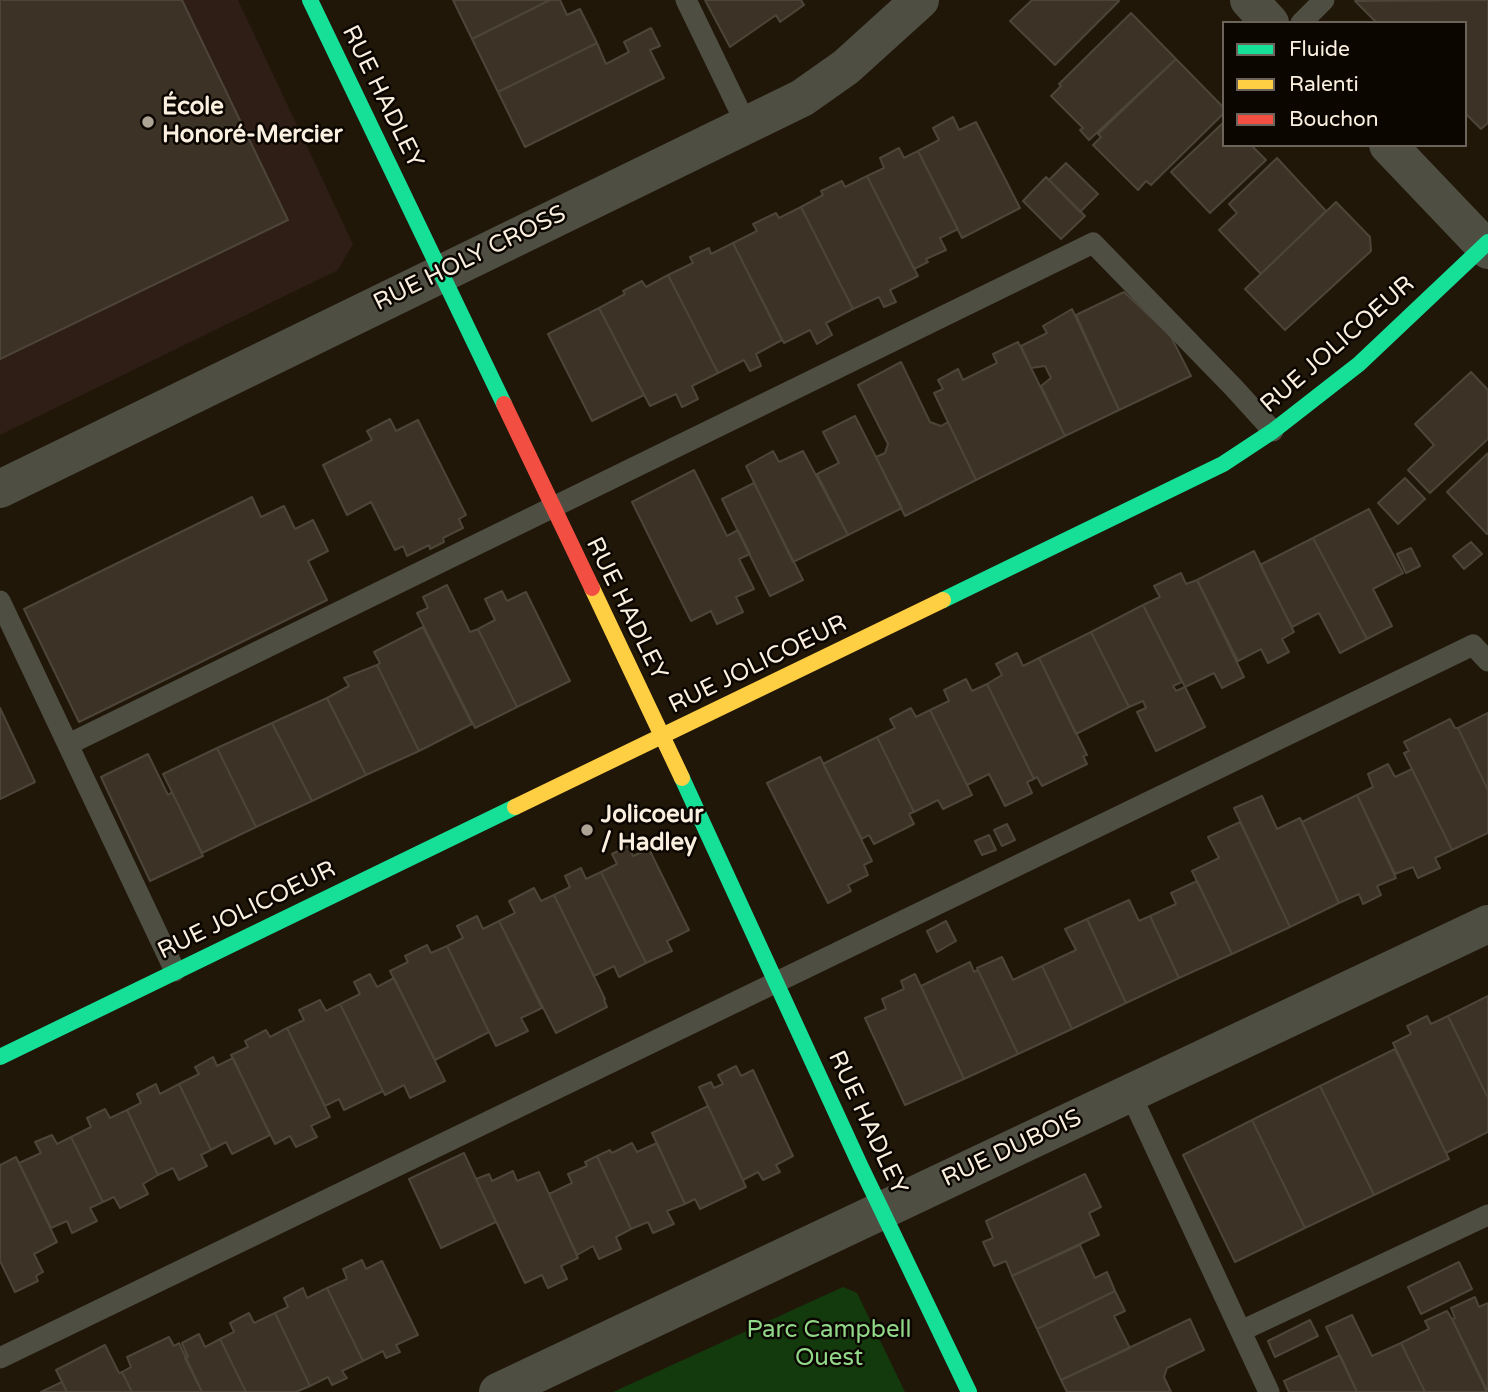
<!DOCTYPE html>
<html>
<head>
<meta charset="utf-8">
<style>
  body { margin:0 }
  #map { position:relative; width:1488px; height:1392px; overflow:hidden; background:#201709; font-family:"Varela Round",sans-serif }
  canvas { display:block }
  .legend { position:absolute; left:1222px; top:21px; width:245px; height:126px; box-sizing:border-box; background:#0c0600; border:2px solid #6c645a; margin:0; padding:9px 12px; list-style:none; font-size:21px; color:#fbf0e0 }
  .legend li { display:flex; align-items:center; gap:14px; height:35px }
  .legend b { width:35px; border:2px solid #6c645a }
</style>
</head>
<body>
<div id="map">
<canvas width="1488" height="1392"></canvas>
<ul class="legend">
<li><b style="height:9px;background:#16e098"></b>Fluide</li>
<li><b style="height:9px;background:#ffcf43"></b>Ralenti</li>
<li><b style="height:9px;background:#f24e42"></b>Bouchon</li>
</ul>
</div>
<script>
const ctx = document.querySelector('canvas').getContext('2d');
ctx.lineJoin = 'round';
function fill(path, color) {
  ctx.fillStyle = color;
  ctx.fill(path, 'evenodd');
}
function strokePath(path, color, width, dash) {
  ctx.strokeStyle = color;
  ctx.lineWidth = width;
  ctx.lineCap = dash ? 'butt' : 'round';
  ctx.setLineDash(dash || []);
  ctx.stroke(path);
}
function write(font, color, halo, rows, align = 'center') {
  ctx.font = font + ' "Varela Round",sans-serif';
  ctx.lineWidth = 5;
  ctx.setLineDash([]);
  ctx.textBaseline = 'middle';
  ctx.strokeStyle = halo;
  ctx.fillStyle = color;
  for (const [text, x, y, turn = 0] of rows) {
    ctx.save();
    ctx.translate(x, y);
    ctx.rotate((+turn || 0) * Math.PI / 180);
    ctx.textAlign = isNaN(turn) ? turn : align;
    if (halo) ctx.strokeText(text, 0, 0);
    ctx.fillText(text, 0, 0);
    ctx.restore();
  }
}
fill(new Path2D(`
  M0,0H238L353,244L338,270L0,435Z`), '#2e1e16');
fill(new Path2D(`
  M843,1287L857,1293L905,1392H613Z`), '#133a0d');
const building = new Path2D(`
  M0,0H182L288,220L0,359Z
  M453,0H550L472,39Z
  M550,0H560L567,15L580,9L597,43L498,92L472,39Z
  M705,0H801L804,5L780,22L776,15L730,47Z
  M1032,0H1118L1119,1L1055,65L1010,21Z
  M1488,0V123L1481,129L1465,113V23H1377L1355,1Z
  M1131,13L1176,59L1089,140L1080,130L1083,128L1051,96L1061,86L1059,84Z
  M651,28L660,46L650,50L664,78L525,147L498,92L597,43L606,64L629,52L624,42Z
  M1176,59L1224,108V113L1151,185L1146,181L1138,190L1093,145L1101,137L1098,134L1100,132Z
  M953,117L959,130L976,122L1020,208L962,238L918,151L939,140L933,128Z
  M1224,122V145H1251L1266,160L1210,213L1171,172Z
  M899,148L904,158L918,151L958,229L940,238L946,250L926,259L928,262L914,269L867,176L884,168L880,158Z
  M1277,158L1326,211L1261,274L1219,230L1237,213L1229,204Z
  M1066,163L1098,194L1080,212L1049,180Z
  M867,176L918,276L890,290L896,302L884,307L879,297L853,309L801,207L823,195L821,191L842,181L845,187Z
  M1046,177L1085,216L1061,239L1023,201Z
  M1336,202L1370,237L1371,251L1285,330L1245,289Z
  M801,207L853,309L826,323L832,335L817,344L810,330L784,343L733,243L757,231L753,224L776,213L779,218Z
  M733,243L782,340L756,354L761,366L750,371L744,360L718,373L668,275L693,263L690,257L709,248L711,254Z
  M668,275L718,373L692,386L698,399L682,407L676,394L650,406L599,308L625,294L623,291L642,281L646,287Z
  M1124,292L1170,335L1191,376L1119,410L1076,315Z
  M599,308L644,395L592,421L548,334Z
  M1072,309L1119,410L1065,436L1041,386L1051,378L1045,366L1031,368L1021,346L1047,333L1043,326Z
  M1018,342L1065,436L976,480L934,393L943,389L938,380L958,369L963,380L997,363L993,354Z
  M901,362L930,422L941,426L948,422L976,480L905,516L876,457L885,453L888,444L858,385Z
  M1471,372L1488,390V439L1430,493L1408,470L1434,445L1415,424Z
  M855,416L902,508L848,535L817,474L839,463L823,432Z
  M390,419L396,431L418,420L466,515L459,519L463,528L443,538L444,542L430,549L429,545L407,556L403,546L395,550L371,502L347,515L323,465L372,440L367,431Z
  M773,451L779,462L803,451L848,535L793,562L746,466Z
  M1488,453V534H1487L1447,492Z
  M694,470L727,536L738,530L750,554L739,559L754,589L736,597L743,612L717,624L711,611L691,621L632,502Z
  M1405,478L1425,499L1398,524L1378,503Z
  M754,483L803,580L770,596L722,499Z
  M252,497L261,517L284,506L295,529L313,520L328,551L308,561L327,600L79,722L24,609Z
  M1369,509L1403,573L1373,589L1392,626L1367,639L1313,538Z
  M1313,538L1367,639L1340,653L1319,613L1292,627L1260,565Z
  M1471,542L1482,554L1464,569L1453,556Z
  M1411,548L1420,566L1406,573L1397,554Z
  M1254,551L1294,632L1282,639L1289,652L1268,663L1261,649L1238,661L1197,580Z
  M1181,573L1186,584L1197,580L1244,677L1222,688L1214,673L1185,687L1143,605L1160,597L1154,586Z
  M447,585L470,632L478,629L517,707L475,728L417,613L428,608L423,597Z
  M502,591L507,601L526,592L570,681L517,707L478,629L495,620L485,599Z
  M1143,605L1182,682L1173,686L1176,691L1185,687L1205,727L1156,751L1137,712L1146,708L1143,701L1129,707L1091,632Z
  M423,627L472,724L419,751L377,665L380,663L374,652Z
  M1091,632L1129,707L1076,734L1039,658Z
  M1017,653L1023,666L1039,658L1087,755L1083,756L1087,764L1042,786L1037,777L1034,779L987,684L1002,675L996,664Z
  M377,665L419,751L366,775L327,698L349,686L344,678Z
  M966,679L972,691L987,684L1034,779L1027,782L1032,793L1005,806L989,774L967,785L930,710L949,701L944,690Z
  M327,698L366,775L312,801L272,723Z
  M0,708L35,782L0,799Z
  M911,708L916,717L930,710L972,795L943,809L938,800L914,812L877,737L895,728L890,719Z
  M1488,713V790L1458,728Z
  M1450,719L1455,728H1458L1488,790V833L1452,850L1404,753L1409,751L1404,742Z
  M272,723L312,801L256,827L217,748Z
  M877,737L914,812L909,814L914,824L874,844L869,835L862,839L823,764Z
  M217,748L256,827L202,853L163,774Z
  M148,754L168,795L172,792L203,856L150,881L101,777Z
  M820,757L872,861L864,865L868,875L848,885L851,891L828,903L767,783Z
  M1388,764L1395,777L1412,769L1452,850L1435,858L1440,868L1418,878L1413,867L1395,874L1357,795L1373,787L1368,774Z
  M1357,795L1396,878L1377,886L1381,895L1363,904L1359,894L1339,903L1302,822Z
  M1262,796L1277,829L1300,818L1339,903L1290,927L1234,808Z
  M1240,822L1290,927L1232,954L1192,871L1219,858L1208,837Z
  M1007,824L1015,840L1002,846L994,830Z
  M989,835L996,850L982,855L975,841Z
  M628,846L633,856L649,849L689,930L667,941L672,951L646,963L601,872L617,864L612,854Z
  M581,868L586,879L601,872L646,963L619,977L614,966L594,976L554,895L570,887L565,876Z
  M1197,881L1232,954L1179,978L1150,916L1176,904L1171,893Z
  M534,888L541,901L554,895L605,999L604,1000L607,1007L556,1033L499,921L515,913L509,901Z
  M1129,900L1139,921L1150,916L1179,978L1126,1003L1087,919Z
  M477,916L483,929L499,921L542,1008L521,1018L528,1031L496,1046L447,946L463,938L457,926Z
  M1087,919L1126,1003L1072,1029L1042,966L1076,950L1065,929Z
  M946,921L956,941L937,952L927,931Z
  M427,945L431,953L447,946L489,1032L435,1060L390,971L408,962L405,956Z
  M1002,957L1013,980L1042,966L1072,1029L1018,1054L977,968Z
  M970,962L974,972L978,970L1018,1054L964,1079L921,986Z
  M370,974L377,987L394,978L445,1081L410,1098L404,1085L385,1095L340,1004L360,994L354,982Z
  M915,974L964,1079L905,1105L865,1018L886,1009L882,999L904,989L901,981Z
  M1488,996V1098L1448,1016Z
  M320,1000L326,1011L340,1004L383,1091L344,1110L339,1099L325,1106L287,1028L304,1020L299,1010Z
  M1427,1016L1431,1024L1448,1016L1488,1098V1132L1446,1153L1393,1043L1411,1034L1407,1026Z
  M287,1028L330,1117L311,1126L317,1137L296,1147L290,1136L275,1144L231,1055L248,1047L245,1041L266,1030L270,1037Z
  M1395,1049L1449,1159L1374,1195L1320,1086Z
  M213,1057L217,1066L233,1058L270,1135L232,1154L226,1142L211,1150L179,1084L199,1074L195,1067Z
  M736,1066L741,1076L753,1070L793,1156L776,1165L780,1172L763,1180L758,1172L743,1180L699,1087L711,1082L714,1088L723,1084L718,1075Z
  M156,1084L160,1094L179,1084L211,1150L201,1155L207,1166L179,1180L173,1168L158,1175L127,1110L141,1103L137,1094Z
  M1320,1086L1374,1195L1305,1228L1252,1120Z
  M708,1106L746,1187L700,1209L695,1199L685,1204L652,1133Z
  M105,1109L110,1118L127,1110L158,1175L143,1184L148,1194L120,1208L114,1197L103,1202L71,1137L91,1127L87,1118Z
  M1252,1120L1305,1228L1235,1262L1183,1155Z
  M52,1135L57,1144L71,1137L103,1202L90,1208L97,1221L72,1233L67,1221L51,1228L19,1163L41,1153L35,1142Z
  M632,1143L637,1152L657,1143L685,1204L667,1211L674,1224L653,1233L648,1222L631,1229L597,1156L610,1150L612,1153Z
  M464,1153L496,1222L441,1248L409,1179Z
  M597,1156L631,1229L616,1237L621,1249L599,1259L593,1246L577,1255L549,1194L572,1183L568,1174L587,1166L585,1162Z
  M16,1157L57,1242L34,1254L43,1272L36,1276L38,1281L15,1292L0,1261V1165Z
  M513,1171L517,1181L539,1172L578,1258L561,1266L567,1279L548,1288L542,1275L525,1283L476,1179L489,1174L492,1181Z
  M1085,1174L1101,1207L1089,1213L1099,1235L1012,1276L1006,1261L994,1266L983,1242L993,1238L986,1221Z
  M1080,1245L1095,1278L1107,1272L1115,1291L1037,1329L1012,1276Z
  M362,1260L366,1269L382,1261L418,1335L396,1345L400,1352L386,1358L383,1351L363,1361L327,1288L347,1279L343,1269Z
  M1459,1262L1472,1289L1421,1314L1408,1287Z
  M303,1288L307,1298L327,1288L363,1361L342,1371L347,1378L332,1385L328,1377L310,1386L275,1313L288,1307L284,1298Z
  M1115,1291L1125,1311L1114,1316L1130,1348L1061,1380L1037,1329Z
  M1475,1297L1479,1307L1488,1303V1392L1452,1319L1455,1318L1451,1308Z
  M1447,1311L1452,1319L1487,1392H1425L1401,1343L1429,1329L1425,1321Z
  M249,1313L254,1323L275,1313L310,1386L296,1392H246L220,1339L234,1332L230,1323Z
  M1352,1315L1372,1356L1401,1343L1425,1392H1357L1326,1327Z
  M1190,1319L1204,1350L1167,1368L1164,1377L1171,1392H1067L1061,1380Z
  M1310,1320L1318,1336L1275,1357L1268,1341Z
  M199,1334L205,1347L220,1339L246,1392H202L185,1358L188,1357L182,1343Z
  M169,1337L174,1346L179,1343L202,1392H132L122,1372L131,1367L127,1357Z
  M105,1345L119,1373L122,1372L132,1392H67L56,1370Z
  M1340,1355L1357,1392H1289L1284,1381Z
  M62,1382L67,1392H41Z`);
fill(building, '#3c3326');
strokePath(building, '#4d4539', 2);
strokePath(new Path2D(`
  M686,0L747,126
  M1301,23L1324,0
  M0,601L175,971
  M69,744L1093,243L1234,388L1273,431
  M1130,1093L1269,1392
  M1241,1331L1488,1215
  M0,1358L1473,645L1488,661`), '#4e4e42', 21);
strokePath(new Path2D(`
  M1249,0L1270,23
  M1388,145L1488,250
  M0,489L802,98L846,67L920,0
  M498,1392L1488,924`), '#4e4e42', 38);
strokePath(new Path2D(`
  M310,0L504,404
  M943,600L1223,464L1273,431L1359,364L1488,242
  M682,778L860,1165L969,1392
  M0,1057L515,807`), '#16e098', 16);
strokePath(new Path2D(`
  M592,588L682,778
  M515,807L943,600`), '#ffcf43', 16);
strokePath(new Path2D(`
  M504,404L592,588`), '#f24e42', 16);
for (const [x, y, r, color] of [
  [148,122,7,"#aea495"],
  [587,830,7,"#aea495"]
]) {
  const dot = new Path2D();
  dot.arc(x, y, r, 0, 2 * Math.PI);
  ctx.fillStyle = color;
  ctx.fill(dot);
  strokePath(dot, '#0c0600', 2.5);
}
write('24px', '#fbf0e0', '#0c0600', [
  ["RUE HADLEY",382,97,64],
  ["RUE HOLY CROSS",470,259,-26],
  ["RUE JOLICOEUR",1338,345,-41],
  ["RUE HADLEY",626,609,64],
  ["RUE JOLICOEUR",758,665,-26],
  ["RUE JOLICOEUR",247,911,-26],
  ["RUE HADLEY",867,1123,65],
  ["RUE DUBOIS",1012,1149,-25]
]);
write('bold 24px', '#fbf0e0', '#0c0600', [
  ["École",162,108],
  ["Honoré-Mercier",162,136],
  ["Jolicoeur",601,816],
  ["/ Hadley",601,844]
], 'left');
write('24px', '#91d989', '#0c0600', [
  ["Parc Campbell",829,1331],
  ["Ouest",829,1359]
]);
</script>
</body>
</html>
